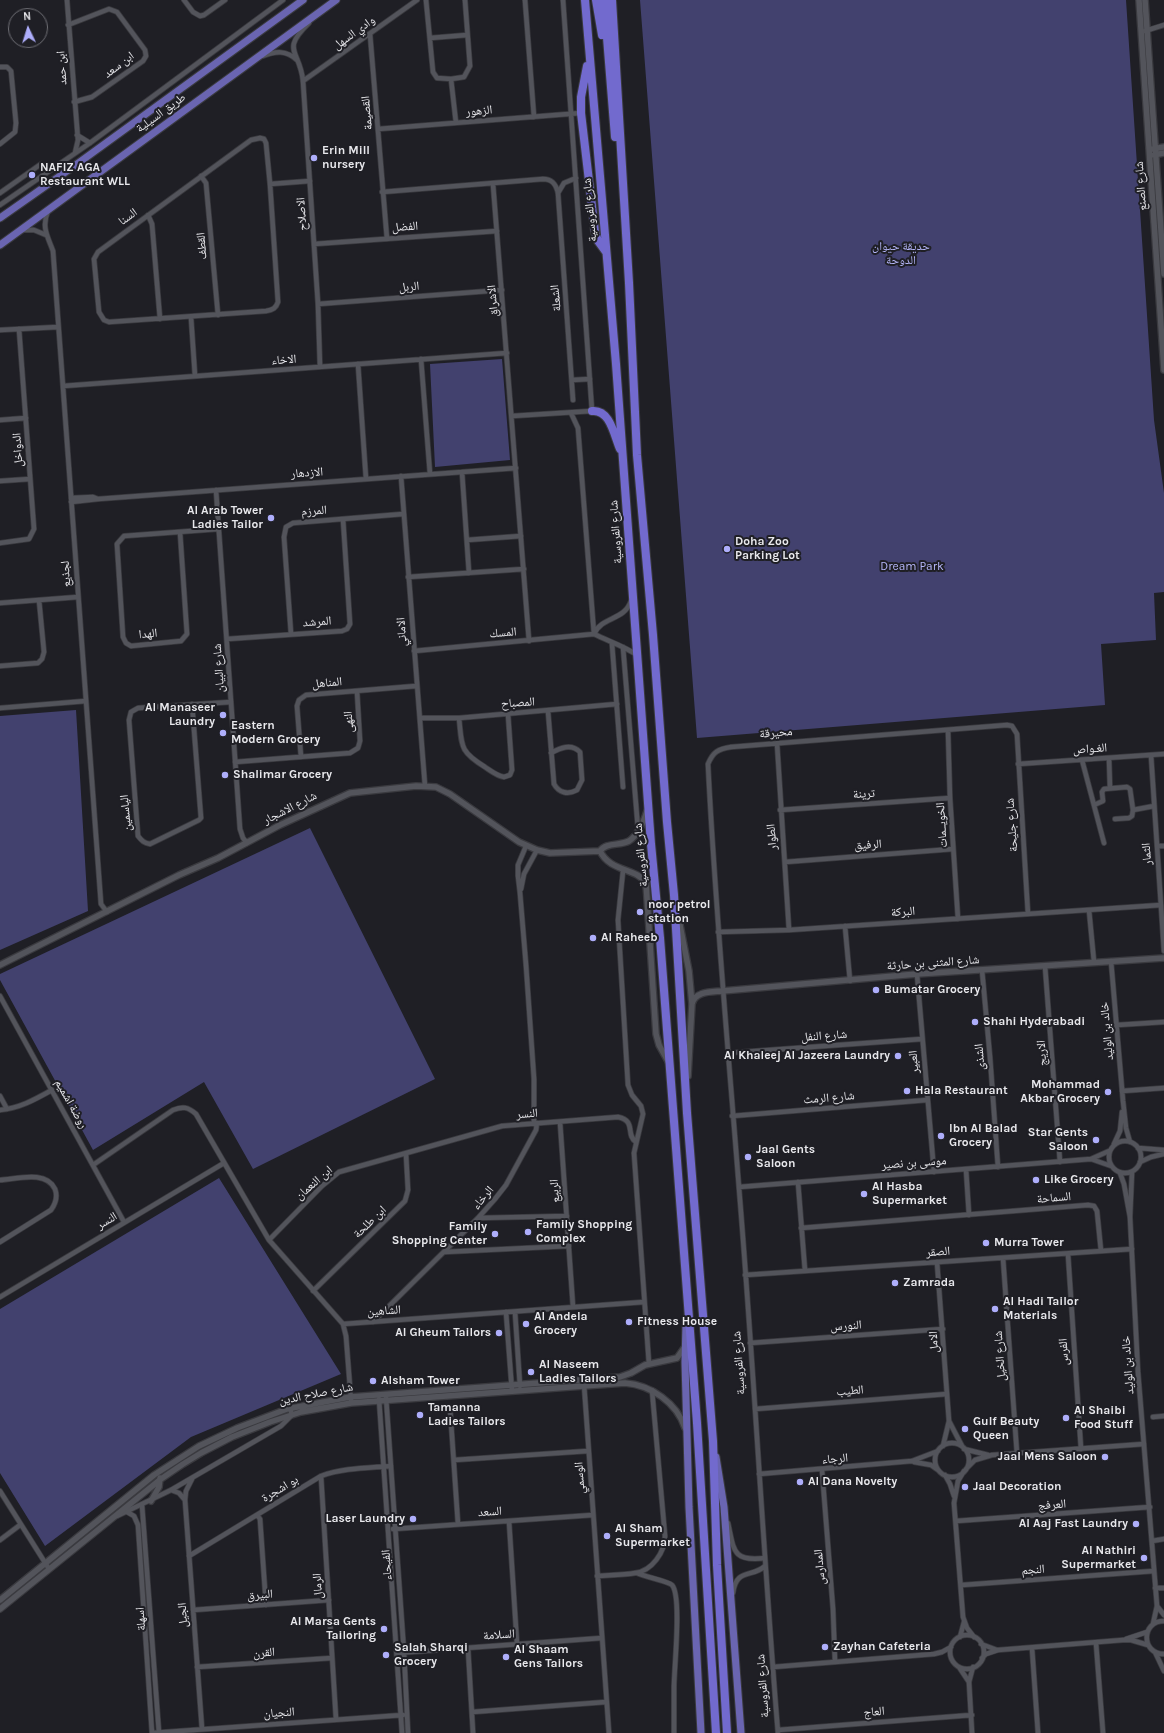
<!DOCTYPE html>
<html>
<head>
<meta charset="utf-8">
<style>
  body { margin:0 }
  #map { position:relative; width:1164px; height:1733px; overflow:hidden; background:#1f1f25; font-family:Karla,sans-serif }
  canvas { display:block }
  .north { position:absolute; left:8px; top:8px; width:40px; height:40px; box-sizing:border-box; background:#1f1f25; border:1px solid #6f6f75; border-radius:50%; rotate:356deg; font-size:11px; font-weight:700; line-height:16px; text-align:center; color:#e8e8ec }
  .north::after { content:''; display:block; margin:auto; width:14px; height:18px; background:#aeaefb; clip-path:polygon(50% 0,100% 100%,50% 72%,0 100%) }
</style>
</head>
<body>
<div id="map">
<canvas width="1164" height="1733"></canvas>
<div class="north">N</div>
</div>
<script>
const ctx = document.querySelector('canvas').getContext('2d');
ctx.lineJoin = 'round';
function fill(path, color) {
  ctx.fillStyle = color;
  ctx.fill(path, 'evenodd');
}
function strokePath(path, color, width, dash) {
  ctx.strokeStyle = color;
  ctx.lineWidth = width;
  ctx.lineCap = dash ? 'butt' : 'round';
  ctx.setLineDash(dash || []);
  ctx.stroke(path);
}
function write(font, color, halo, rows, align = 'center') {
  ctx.font = font + ' Karla,"Noto Naskh Arabic",sans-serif';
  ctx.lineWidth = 4;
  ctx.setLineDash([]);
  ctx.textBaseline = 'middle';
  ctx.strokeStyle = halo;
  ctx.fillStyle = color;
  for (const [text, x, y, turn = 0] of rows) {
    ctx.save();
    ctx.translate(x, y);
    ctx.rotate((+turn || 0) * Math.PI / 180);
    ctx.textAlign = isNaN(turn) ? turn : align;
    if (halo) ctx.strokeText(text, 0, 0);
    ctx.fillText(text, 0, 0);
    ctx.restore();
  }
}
fill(new Path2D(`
  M640,0H1126L1154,420L1164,493V592L1154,593L1156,640L1101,644L1105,705L697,738Z
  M502,359L510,460L435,467L430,364Z
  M76,710L88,911L0,950V716Z
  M310,828L435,1079L253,1169L204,1082L93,1150L0,980V974Z
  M219,1178L341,1374L191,1437L45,1546L0,1473V1309Z`), '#42416e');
const minor = new Path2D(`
  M67,0L78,140L75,153
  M184,0L193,12L200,16L204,15L225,0
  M426,0L433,72L437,78L451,79L464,77L470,66L465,0
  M525,0L534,117
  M309,23C280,51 300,50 303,81L318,304L320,367
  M68,25L109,9L117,12L145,50L146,56L143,61L92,97L74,102
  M1145,31L1164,25
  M370,34L387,239
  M430,38L467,35
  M263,56C276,51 286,50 297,60
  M0,67H7L11,71L16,123L15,132L0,144
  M451,79L456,123
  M303,81L417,0
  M378,129L581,113
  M77,135L90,143
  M260,138L264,139L266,143L270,184L278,302C276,308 273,310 266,311L109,322L104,320L99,312L94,259L98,252L251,140Z
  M201,176L206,183L218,315
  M270,184L310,181
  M493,184L529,641
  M382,192L543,179C552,179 556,184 558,193L573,400
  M0,193L41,164
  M558,193L564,183L576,178
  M0,205L90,143L283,0
  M48,211C41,227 48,237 53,251L101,904L107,912
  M148,215L152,224L160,319
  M23,230H34L46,235
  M314,244L497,231
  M318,304L502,290
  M191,317L195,376
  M0,330L58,327
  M421,359L430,474
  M358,364L366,479
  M572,380L590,379
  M63,386L507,353
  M571,413L578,428L594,634
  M512,416L592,411L563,0
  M0,420L26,418
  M462,472L469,573
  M401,476L425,786
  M0,481L30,479
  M216,490L240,829L243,838L247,843
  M71,498L93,497L98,499
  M71,502L98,499L516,468
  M180,532L187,634L181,641L131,646L126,643L123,637L117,544L124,536L218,529
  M467,540L521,536
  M0,543L29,539L34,529L19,329
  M408,577L524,569
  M39,600L78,597
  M0,603L39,600L44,652L42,659L38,663L0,666
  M291,634L284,537L286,527L293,523L403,514
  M594,634C602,616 624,621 631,601
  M227,639L342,631L347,629L350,624L343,519
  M612,644L623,787
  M623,647L638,829
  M414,651L594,634C608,641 624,646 637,655
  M192,704L201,818L199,820L150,844C144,843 142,841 138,836L129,720L131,712L138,708L231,702
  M0,708L86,701
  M548,711L554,784C559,793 568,795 577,790L582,780L580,752C571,743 560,748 551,753
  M420,718H459L617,704
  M459,718C462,746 459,751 485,767C491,771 497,776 504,777L510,775L512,770L508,714
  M948,730L950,798L958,919
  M777,743L789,930
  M1151,755L1164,951
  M301,757L297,706L299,700L306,695L416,686
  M1109,758L1110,788
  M1082,760L1104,843
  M235,762L350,753L358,748L360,741L357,691
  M1018,764L1164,754
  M1094,805L1103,801L1102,792L1104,789L1127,787L1130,789L1133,810L1132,816L1129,818L1115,819
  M780,810L950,798
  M1133,810L1154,806
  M526,846L518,865V876L520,893L526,965L534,1079V1124
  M1157,846H1164
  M785,862L953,849
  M623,871L618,920L628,1085L632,1095L641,1106L643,1114L634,1153L649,1364
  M521,889L524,874L537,850
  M1089,910L1094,962
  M845,926L850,981
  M718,932L789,930L1161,905
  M1111,961L1123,1101L1126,1128L1130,1142
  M1045,966L1060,1162
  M982,970L990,1057L998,1167
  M917,974L934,1172
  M0,996L124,1222
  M1117,1025L1164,1022
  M728,1053L922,1039
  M1122,1091L1164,1088
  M0,1096L7,1109
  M0,1110C20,1108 34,1100 52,1090
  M732,1116L927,1100
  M560,1122L573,1307
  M1109 1157a16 16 0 1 1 32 0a16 16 0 1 1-32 0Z
  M1114,1144L1120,1131L1122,1112
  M1138,1148L1164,1150
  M1091,1159L1111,1166
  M1140,1162L1151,1157L1164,1154
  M93,1165L173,1110C183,1106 188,1107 196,1114L269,1240L343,1324L346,1336L351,1400
  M966,1169L969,1215
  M1120,1173L1124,1184L1130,1217L1132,1172
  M0,1180C17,1179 46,1170 55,1189C58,1197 56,1203 51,1210L0,1242
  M798,1182L805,1271
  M739,1187L1091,1159L1109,1151
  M1130,1217L1138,1372L1157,1606L1153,1624
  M478,1218L567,1216
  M801,1228L1088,1205L1094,1206L1097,1211L1101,1251
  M269,1240L322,1186L339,1172L502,1126L618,1117C637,1121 625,1135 636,1142
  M444,1252L569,1246
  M1068,1254L1081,1449
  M1003,1258L1017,1454
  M937,1262L949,1421L943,1446
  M745,1275L1132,1249
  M313,1291L405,1201L408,1190L406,1154
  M0,1297L224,1163
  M506,1312L512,1391
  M515,1312L520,1386
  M373,1322L478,1218L495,1199L506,1185L536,1130L537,1123
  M343,1324L644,1302
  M750,1343L943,1329
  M584,1384L609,1733
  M386,1397L404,1652L408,1733
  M379,1399L402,1733
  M450,1407L458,1524
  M755,1409L947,1394
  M1153,1417L1164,1416
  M949,1421L962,1446
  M935 1460a17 17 0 1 1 34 0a17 17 0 1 1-34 0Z
  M964,1449L988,1455
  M454,1460L588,1451
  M914,1462L931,1465L938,1470
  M966,1469L975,1460L992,1455L1144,1444
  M822,1470L833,1609L835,1662
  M964,1471L958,1481L954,1503L963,1617L967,1628L974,1637
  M759,1474L912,1461L938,1451
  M945,1475L950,1484L954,1496
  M321,1476L336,1719
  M192,1479L186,1491L185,1500L202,1729
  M171,1490L179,1493L185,1500
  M0,1491L49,1569
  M142,1505L159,1733
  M127,1512L134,1516L138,1525L152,1733
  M257,1515L260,1519L266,1605
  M117,1516L171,1490L281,1426L292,1415L290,1408
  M509,1521L517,1644
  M956,1521L1150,1507
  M728,1523C734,1550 732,1562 765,1558
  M393,1529L593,1515
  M0,1540L20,1525
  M1152,1541L1164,1539
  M189,1556L321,1476C343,1468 367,1468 391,1466
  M637,1573C645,1577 668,1581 672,1585C682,1596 674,1669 674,1687C674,1702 674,1718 674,1733
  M597,1576C610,1575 623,1575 635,1573C652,1571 665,1552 665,1536L652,1390
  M962,1585L1154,1571
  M1155,1588H1164
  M733,1593C736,1568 752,1578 765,1566
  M1157,1606L1164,1615
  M193,1610L329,1600
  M1164,1621C1141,1621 1141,1654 1164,1654
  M950 1652a17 17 0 1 1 34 0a17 17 0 1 1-34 0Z
  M960,1637L964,1622
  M1126,1639L1147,1632
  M1096,1643L1103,1733
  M981,1644L997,1650
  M468,1648L473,1733
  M1032,1648L1038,1733
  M1155,1652L1164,1671
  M397,1653L602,1638
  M982,1658L986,1654L998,1650L1123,1640H1131L1148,1645
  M197,1667L332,1658
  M773,1667L934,1654L942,1652L951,1647
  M959,1667L969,1682
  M472,1712L606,1702
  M778,1730L972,1715
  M152,1733L403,1715
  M778,1733C763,1551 754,1369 739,1188C728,1047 715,906 708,764C713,752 718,749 731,747L1007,725L1012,726L1017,734L1028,914
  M972,1733L969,1682L973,1667`);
const tertiary = new Path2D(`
  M1139,0L1164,370
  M1145,0L1164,274
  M1153,149L1164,147
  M1154,155L1164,153
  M600,851C610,872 637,868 646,883L656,1034L659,1045L669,1063
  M679,920L689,971L692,1004L688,1076
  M0,965L179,875L218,858L280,825L350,793L416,786L436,787L450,794L519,842L537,850L550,853L600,851C606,842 620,846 629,841C638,835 644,821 647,811
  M692,1004C695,991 711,992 722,991L917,974L1164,958
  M151,1501L159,1487L160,1478
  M0,1600L154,1475L199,1446L237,1428L287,1409L350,1397L620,1377L631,1373L645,1365L677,1358L684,1348
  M0,1609L161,1479L183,1464L201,1453L232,1437L270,1422L301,1412L351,1403L625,1383C651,1385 677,1403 685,1428`);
const primary = new Path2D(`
  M0,218L77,164L303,0
  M0,245L336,0
  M686,1324L685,1362L689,1507L701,1733
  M716,1457L724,1507L741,1733`);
const trunk = new Path2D(`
  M585,0L616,364L651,844L660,938L697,1423L716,1733
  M596,0L602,35
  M604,0L615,137
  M612,0L629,283L637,455L653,635L667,822L674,895L687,1113L713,1441L717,1565L727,1733
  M587,66L581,97V113L595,232L598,241L606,252
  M592,411C610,409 614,435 620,449`);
strokePath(minor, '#3a3a3f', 6);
strokePath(tertiary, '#3a3a3f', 8);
strokePath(primary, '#3a3a3f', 9);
strokePath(trunk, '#3a3a3f', 10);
strokePath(minor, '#53545b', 4.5);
strokePath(tertiary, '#53545b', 5.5);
strokePath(primary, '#6a65b1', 7);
strokePath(trunk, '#726ace', 8);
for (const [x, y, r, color] of [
  [314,158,4,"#aeaefb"],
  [32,175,4,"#aeaefb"],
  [271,518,4,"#aeaefb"],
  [727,549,4,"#aeaefb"],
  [223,715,4,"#aeaefb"],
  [223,733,4,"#aeaefb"],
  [225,775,4,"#aeaefb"],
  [640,912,4,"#aeaefb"],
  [593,938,4,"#aeaefb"],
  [876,990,4,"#aeaefb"],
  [975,1022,4,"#aeaefb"],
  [898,1056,4,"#aeaefb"],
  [907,1091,4,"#aeaefb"],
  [1108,1092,4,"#aeaefb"],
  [941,1136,4,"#aeaefb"],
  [1096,1140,4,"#aeaefb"],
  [748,1157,4,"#aeaefb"],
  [1036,1180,4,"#aeaefb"],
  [864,1194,4,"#aeaefb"],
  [528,1232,4,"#aeaefb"],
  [495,1234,4,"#aeaefb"],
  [986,1243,4,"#aeaefb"],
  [895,1283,4,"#aeaefb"],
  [995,1309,4,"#aeaefb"],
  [629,1322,4,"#aeaefb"],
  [526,1324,4,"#aeaefb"],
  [499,1333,4,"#aeaefb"],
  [531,1372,4,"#aeaefb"],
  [373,1381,4,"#aeaefb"],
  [420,1415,4,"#aeaefb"],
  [1066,1418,4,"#aeaefb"],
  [965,1429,4,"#aeaefb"],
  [1105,1457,4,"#aeaefb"],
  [800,1482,4,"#aeaefb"],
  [965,1487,4,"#aeaefb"],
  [413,1519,4,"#aeaefb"],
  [1136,1524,4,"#aeaefb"],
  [607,1536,4,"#aeaefb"],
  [1144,1558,4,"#aeaefb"],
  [384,1629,4,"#aeaefb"],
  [825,1647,4,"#aeaefb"],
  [386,1655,4,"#aeaefb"],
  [506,1657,4,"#aeaefb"]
]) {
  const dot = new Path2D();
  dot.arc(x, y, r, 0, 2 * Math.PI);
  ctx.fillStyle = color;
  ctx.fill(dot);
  strokePath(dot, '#1f1f25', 1.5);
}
write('12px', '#e8e8ec', '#1f1f25', [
  ["وادي السهل",354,33,-36],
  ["ابن سعد",119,65,-37],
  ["ابن حمد",62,68,-94],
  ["الزهور",479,111,-5],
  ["طريق السيلية",161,113,-36],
  ["القصيمة",367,113,-95],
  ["شارع الصنع",1141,186,-94],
  ["شارع الفروسية",590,210,-95],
  ["الاصلاح",302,214,-94],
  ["السنا",128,217,-36],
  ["الفضل",405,227,-4],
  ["القطف",202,246,-95],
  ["الربل",409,287,-5],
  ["الشعلة",556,298,-96],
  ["الاشراق",493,301,-95],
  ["الاخاء",284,360,-4],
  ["الدواخل",18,450,-94],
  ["الازدهار",307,473,-4],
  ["المرزم",314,511,-4],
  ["شارع الفروسية",616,532,-94],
  ["لجذيع",66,574,-94],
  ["المرشد",317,622,-4],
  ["الاماني",402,632,-94],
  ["المسك",503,633,-5],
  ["الهدا",148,634,-5],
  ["شارع البيان",219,668,-94],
  ["المناهل",327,683,-5],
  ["المصباح",518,703,-4],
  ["النهى",349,722,-94],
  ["محيرقة",776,733,-5],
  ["الغـواص",1090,749,-4],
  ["ترينة",864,794,-4],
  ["شارع الاشجار",290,808,-27],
  ["الياسمين",126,813,-95],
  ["الخويــمات",942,825,-94],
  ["شارع جليحة",1012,825,-94],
  ["الطوار",772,837,-95],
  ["الرفيق",868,845,-4],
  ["الثمار",1147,854,-94],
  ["شارع الفروسية",641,855,-95],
  ["البركة",903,912,-4],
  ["شارع المثنى بن حارثة",933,963,-4],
  ["خالد بن الوليد",1107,1031,-95],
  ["شارع النفل",824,1036,-4],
  ["الاريج",1042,1053,-94],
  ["الشذى",980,1057,-95],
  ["العبير",914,1062,-95],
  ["شارع الرمث",829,1098,-5],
  ["روضة اشميم",71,1104,61],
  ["النسر",527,1114,-5],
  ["موسى بن نصير",914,1163,-4],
  ["ابن النعمان",314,1183,-41],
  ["الربيع",555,1191,-94],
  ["الرخاء",483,1198,-50],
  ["السماحة",1054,1198,-5],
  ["النسر",107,1221,-31],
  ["ابن طلحة",370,1222,-44],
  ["الصقر",938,1252,-4],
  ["الشاهين",384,1311,-4],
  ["النورس",846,1326,-4],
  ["الامل",934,1342,-93],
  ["الفرس",1064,1352,-94],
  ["شارع الخيل",1000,1356,-94],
  ["شارع الفروسية",739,1363,-94],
  ["خالد بن الوليد",1128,1365,-94],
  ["الطيب",850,1391,-5],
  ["شارع صلاح الدين",316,1394,-11],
  ["الرجاء",835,1459,-5],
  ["الوسمي",580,1478,-94],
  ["بو اشجرة",280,1489,-31],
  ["العرفج",1052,1505,-4],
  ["السعد",490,1512,-4],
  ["الفيحاء",387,1565,-94],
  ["المدارس",820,1567,-95],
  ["النجم",1033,1570,-4],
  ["الرمال",318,1586,-94],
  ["البيرق",260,1595,-4],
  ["الجيل",183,1615,-94],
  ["اسهلة",141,1619,-94],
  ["السلامة",499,1635,-4],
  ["القرن",264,1653,-4],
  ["شارع الفروسية",763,1686,-94],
  ["العاج",874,1712,-4],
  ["النجيان",279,1713,-4]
]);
write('bold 12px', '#e8e8ec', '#1f1f25', [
  ["Erin Mill",322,151],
  ["nursery",322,165],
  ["NAFIZ AGA",40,168],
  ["Restaurant WLL",40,182],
  ["Al Arab Tower",263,511,"right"],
  ["Ladies Tailor",263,525,"right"],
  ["Doha Zoo",735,542],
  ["Parking Lot",735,556],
  ["Al Manaseer",215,708,"right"],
  ["Laundry",215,722,"right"],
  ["Eastern",231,726],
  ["Modern Grocery",231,740],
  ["Shalimar Grocery",233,775],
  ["noor petrol",648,905],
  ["station",648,919],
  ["Al Raheeb",601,938],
  ["Bumatar Grocery",884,990],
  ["Shahi Hyderabadi",983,1022],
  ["Al Khaleej Al Jazeera Laundry",890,1056,"right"],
  ["Mohammad",1100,1085,"right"],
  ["Akbar Grocery",1100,1099,"right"],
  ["Hala Restaurant",915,1091],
  ["Ibn Al Balad",949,1129],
  ["Grocery",949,1143],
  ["Star Gents",1088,1133,"right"],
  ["Saloon",1088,1147,"right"],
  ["Jaal Gents",756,1150],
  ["Saloon",756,1164],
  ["Like Grocery",1044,1180],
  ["Al Hasba",872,1187],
  ["Supermarket",872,1201],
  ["Family Shopping",536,1225],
  ["Complex",536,1239],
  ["Family",487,1227,"right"],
  ["Shopping Center",487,1241,"right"],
  ["Murra Tower",994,1243],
  ["Zamrada",903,1283],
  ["Al Hadi Tailor",1003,1302],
  ["Materials",1003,1316],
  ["Al Andela",534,1317],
  ["Grocery",534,1331],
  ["Fitness House",637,1322],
  ["Al Gheum Tailors",491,1333,"right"],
  ["Al Naseem",539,1365],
  ["Ladies Tailors",539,1379],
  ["Alsham Tower",381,1381],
  ["Tamanna",428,1408],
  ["Ladies Tailors",428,1422],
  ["Al Shaibi",1074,1411],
  ["Food Stuff",1074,1425],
  ["Gulf Beauty",973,1422],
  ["Queen",973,1436],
  ["Jaal Mens Saloon",1097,1457,"right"],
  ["Al Dana Novelty",808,1482],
  ["Jaal Decoration",973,1487],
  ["Laser Laundry",405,1519,"right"],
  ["Al Aaj Fast Laundry",1128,1524,"right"],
  ["Al Sham",615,1529],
  ["Supermarket",615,1543],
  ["Al Nathiri",1136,1551,"right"],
  ["Supermarket",1136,1565,"right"],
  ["Al Marsa Gents",376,1622,"right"],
  ["Tailoring",376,1636,"right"],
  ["Zayhan Cafeteria",833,1647],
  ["Salah Sharqi",394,1648],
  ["Grocery",394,1662],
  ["Al Shaam",514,1650],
  ["Gens Tailors",514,1664]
], 'left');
write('12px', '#b6b7fa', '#1f1f25', [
  ["حديقة حيوان",901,247],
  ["الدوحة",901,261],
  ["Dream Park",912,567]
]);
</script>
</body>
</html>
